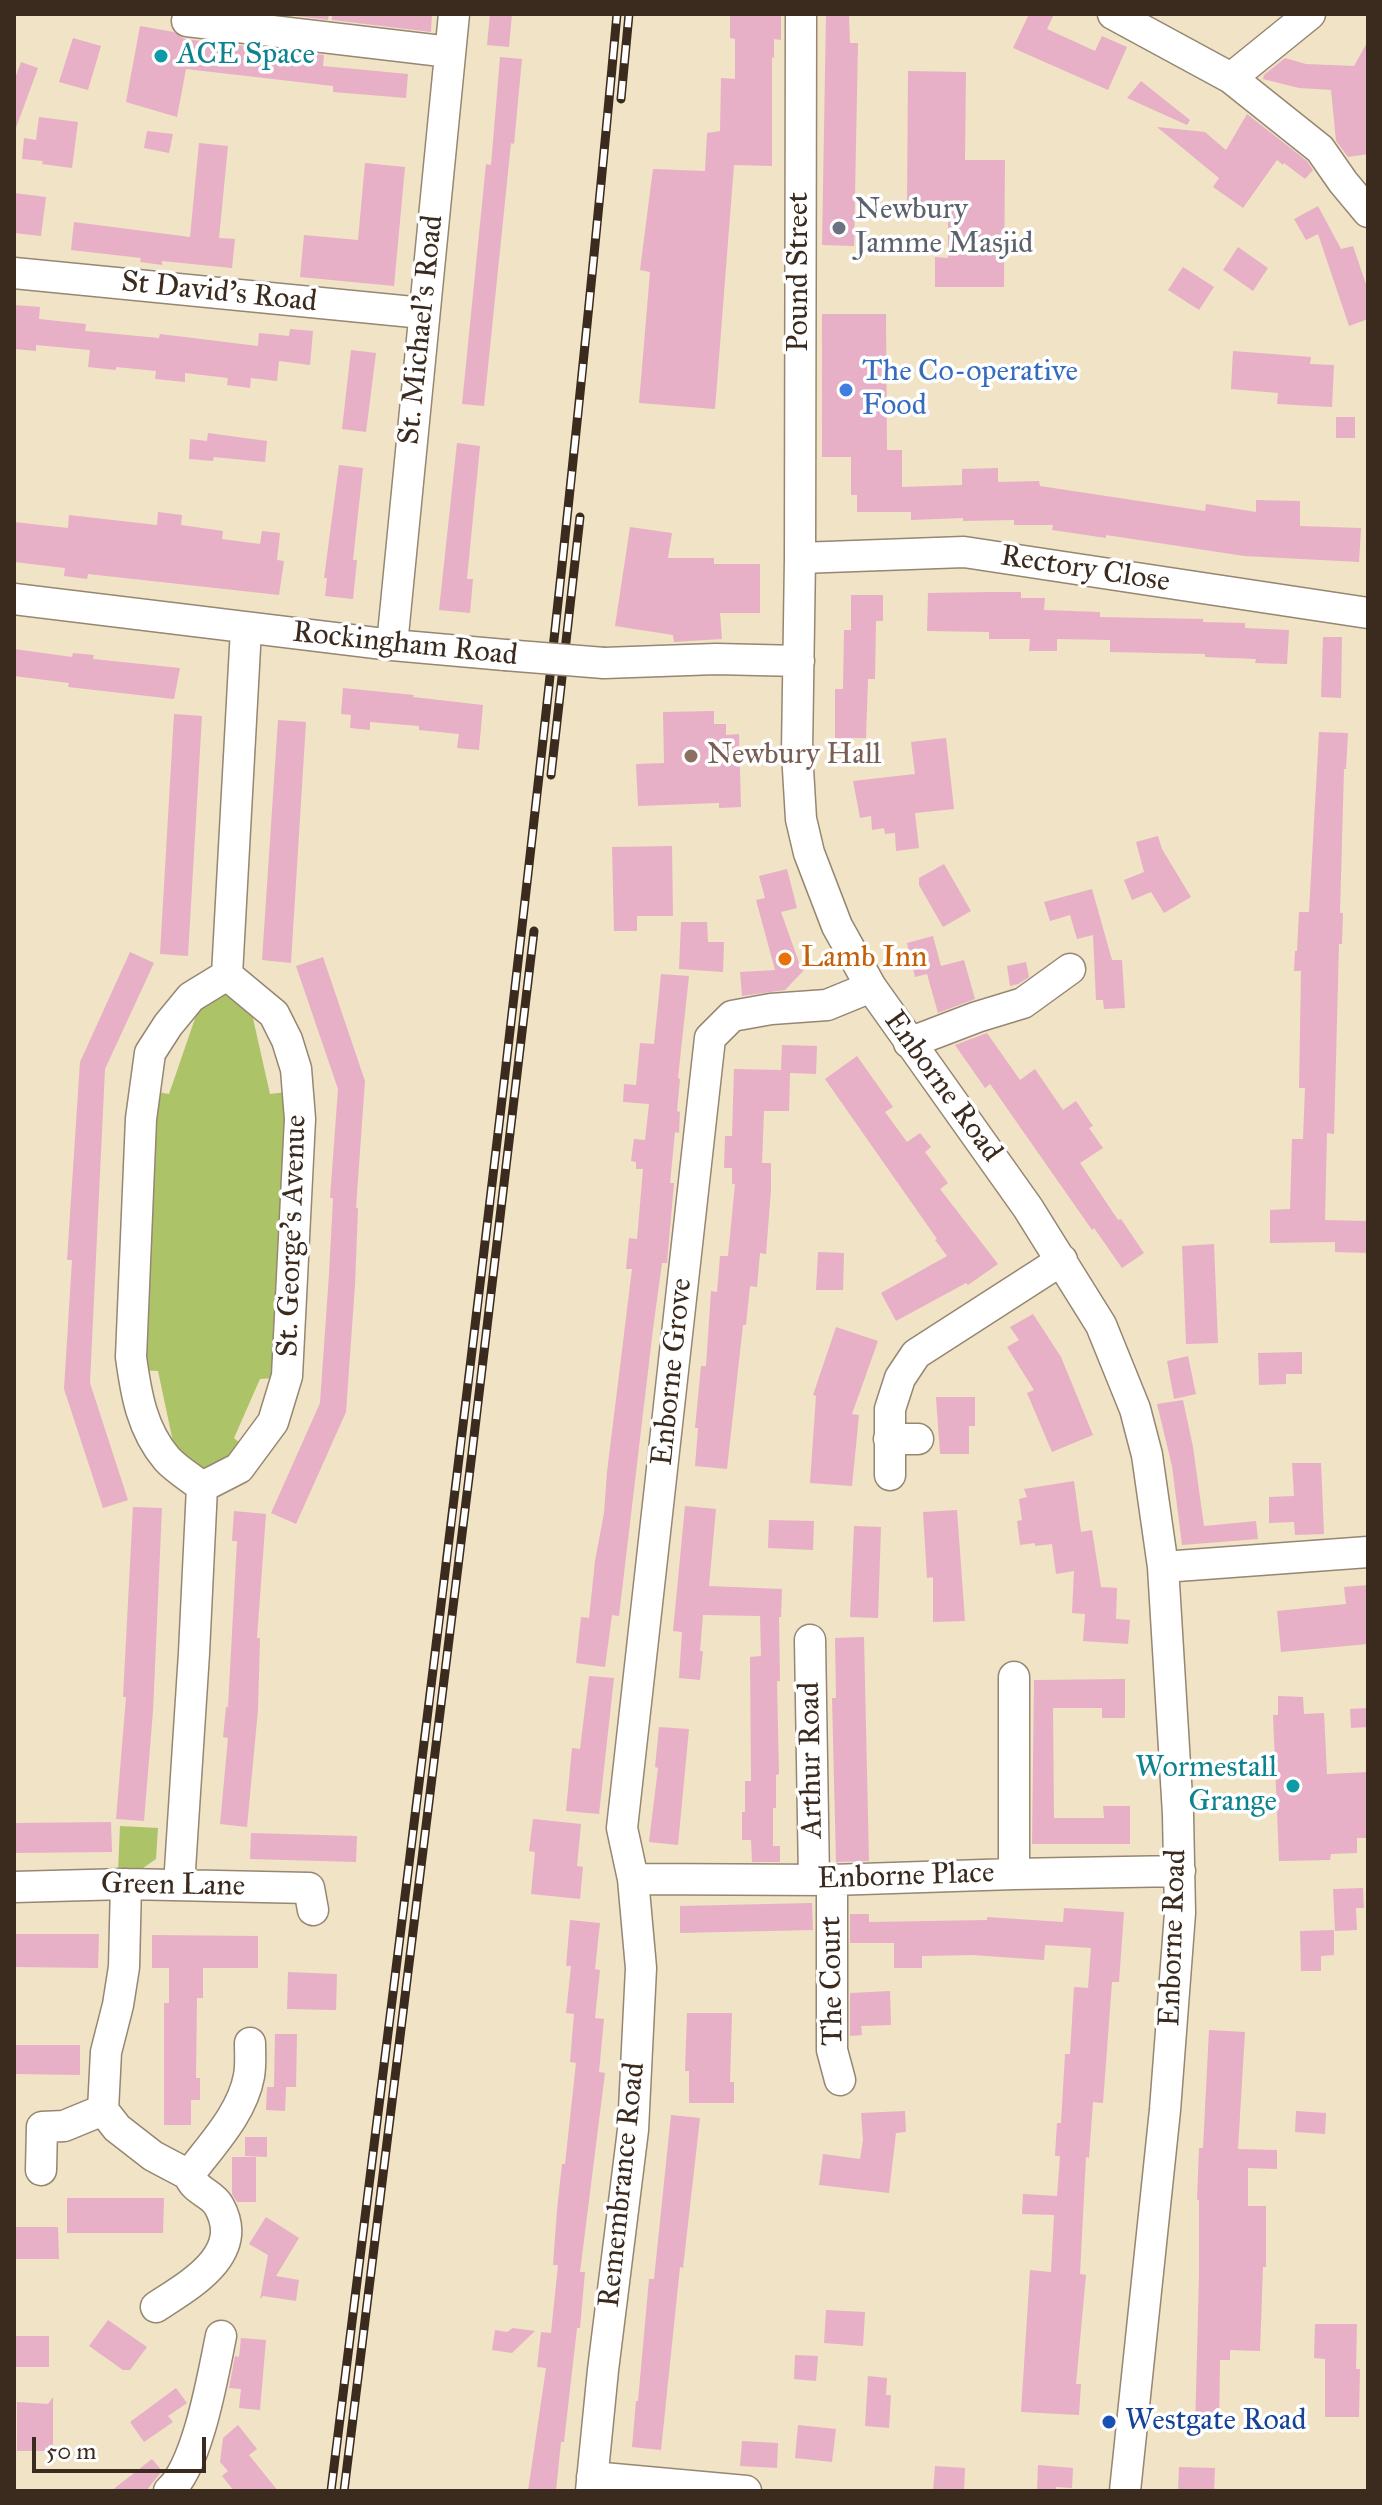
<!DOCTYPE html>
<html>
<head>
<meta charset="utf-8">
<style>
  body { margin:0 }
  #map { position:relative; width:1382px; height:2505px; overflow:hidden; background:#f0e3c6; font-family:"IM FELL Great Primer",serif }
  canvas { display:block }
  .frame { position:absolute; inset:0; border:16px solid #3b2a1e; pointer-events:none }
  .scale { position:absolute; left:32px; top:2437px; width:174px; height:36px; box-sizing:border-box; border:4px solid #3b2a1e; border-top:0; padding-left:10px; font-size:24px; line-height:28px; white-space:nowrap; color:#3b2a1e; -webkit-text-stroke:6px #fff; paint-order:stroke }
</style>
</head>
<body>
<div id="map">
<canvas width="1382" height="2505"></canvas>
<div class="frame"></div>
<div class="scale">50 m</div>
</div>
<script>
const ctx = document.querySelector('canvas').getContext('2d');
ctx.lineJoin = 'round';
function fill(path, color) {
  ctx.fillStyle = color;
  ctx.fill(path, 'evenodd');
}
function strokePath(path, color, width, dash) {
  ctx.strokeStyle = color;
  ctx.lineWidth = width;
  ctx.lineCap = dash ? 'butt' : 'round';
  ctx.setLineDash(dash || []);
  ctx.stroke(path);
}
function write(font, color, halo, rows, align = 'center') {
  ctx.font = font + ' "IM FELL Great Primer",serif';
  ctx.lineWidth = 7;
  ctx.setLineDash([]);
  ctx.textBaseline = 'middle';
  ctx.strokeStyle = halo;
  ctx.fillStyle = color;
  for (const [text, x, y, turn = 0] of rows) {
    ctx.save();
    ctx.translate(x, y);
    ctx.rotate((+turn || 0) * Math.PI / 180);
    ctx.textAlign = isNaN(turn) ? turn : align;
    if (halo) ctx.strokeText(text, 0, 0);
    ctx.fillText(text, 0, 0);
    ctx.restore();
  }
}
fill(new Path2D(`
  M228,994L250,1005L270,1094L287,1092L275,1378L260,1379L234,1438L243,1446L232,1458L204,1471L176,1456L158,1371L139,1370L151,1091L169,1094L200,1004L212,997Z
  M120,1826L158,1828L156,1859L136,1873L118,1872Z`), '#adc368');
fill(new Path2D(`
  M281,14H329L328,20Z
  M332,14H432L431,32L332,20Z
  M490,14H512L509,47L487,45Z
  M730,14L781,16V40L774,39V58L772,57V166L734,165L715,409L639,403L650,272L640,270L653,169L705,171L707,133L720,131L721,78L735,79V39L730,38Z
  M826,14H849L850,43H858L854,246L822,245Z
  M1029,14H1054L1047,29L1095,51L1102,36L1127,47L1108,90L1013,48Z
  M140,26L174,32L185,39L324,55L323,66L408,74L406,98L333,92V86L186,69L177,117L126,102Z
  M73,38L101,46L88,90L59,82Z
  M1368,41V154L1348,157L1336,141L1331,90L1299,88L1263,79L1264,75L1285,58L1306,64L1354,66Z
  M500,57L522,59L514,144L511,143L484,406L462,404L486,164L491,165Z
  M21,62L38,68L16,128H14V81Z
  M908,71L966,72L965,160H1005L1004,287H935V257L948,258V204H907Z
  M1141,81L1190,120L1187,125L1127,98Z
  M1247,114L1307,161L1313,170L1305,179L1284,163L1283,165L1277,160L1243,208L1213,187L1219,178L1157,127L1205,132L1226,150Z
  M39,117L78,122L72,168L42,164L43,161L22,159L24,138L36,140Z
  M147,131L173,134L169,153L144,148Z
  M199,143L228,146L219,238L235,239L232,268L162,261V265L140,262L141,258L71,250L74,222L190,237Z
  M365,163L405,167L394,286L300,277L304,235L358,240Z
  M14,193L46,197L41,236L14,233Z
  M1318,206L1341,249L1353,246L1368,290V319L1349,326L1318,234L1306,240L1294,219Z
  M1238,247L1268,268L1253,291L1223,270Z
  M1183,267L1214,287L1199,310L1168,290Z
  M14,305L40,307L39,319L86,324L85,331L159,338L160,334L258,346L259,333L289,336L290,329L313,331L310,365L279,361L277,381L251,378L250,388L227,385L228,378L185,373V382L155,379L156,371L116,367V370L88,367L90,350L36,345V351L14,349Z
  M822,314H886L887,450H902V487L962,485V469L998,468V482L1039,481L1040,486L1205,511L1206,504L1256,512V500L1300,501V526L1361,528L1359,562L1244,556L1106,535V538L1052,530L1053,525H1014V520L963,521V518L911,520V512H857V495H851V457H822Z
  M351,350L376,353L366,432L342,429Z
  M1233,351L1311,357L1310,364L1334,365L1332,407L1277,404L1278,393L1231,389Z
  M1336,417H1355V438H1336Z
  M208,433L267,441L265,462L214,457L213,461L189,459L190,439L207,441Z
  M457,443L480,446L467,579H473L470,613L439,610Z
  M339,465L363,468L353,560H357L353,599L325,596L327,578H324Z
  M158,512L182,515L181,525L223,531L222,539L260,544L262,531L280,533L277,560L284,561L279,595L88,574L87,579L64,576L65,568L14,562V522L68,528L69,515L157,525Z
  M630,527L672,533L668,558H714V564H760V613H720L722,639L674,642L673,635L615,626Z
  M989,592H1021V598H1045L1044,610L1100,612V617L1203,619V622L1245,623V628L1289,630L1287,664L1255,663L1256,659L1205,657V654L1110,652V640L1057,639V651H1029L1030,639H989V632L927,631L928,593Z
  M851,595H883V621H876L875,679H868L866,738H835V689H843L844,630H851Z
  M1323,637H1342L1341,698L1321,697Z
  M14,649L72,657L73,653L94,655L93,659L180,668L174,699L68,687L69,683L14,676Z
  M343,688L414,695L413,697L483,705L479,750L457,748L459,734L419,730V726L370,722V730L350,728L351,715L341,714Z
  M714,711V724H726V735L739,734L741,807L719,808V803L638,806L636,764L664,763L663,712Z
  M174,714L202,716L188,956L160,954Z
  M278,720L306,722L291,963L262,960Z
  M1319,732L1348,733L1346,769H1344L1340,913H1343L1342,944H1339L1334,1134L1327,1133L1325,1220L1368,1221V1253L1335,1252V1242L1270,1243V1210L1290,1209L1292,1139H1303L1305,1088H1299L1301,971H1294L1295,951H1297L1299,912H1309Z
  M946,738L954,809L915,813L919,848L896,851L895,833L885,834L884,828L872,830L871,816L860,818L853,781L915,774L911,742Z
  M1158,836L1162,849L1191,897L1164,913L1151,892L1132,900L1124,880L1144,872L1136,842Z
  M672,846L673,916H637V931H614L612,847Z
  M944,864L971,911L943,927L919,885V878Z
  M787,869L797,908L781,912L801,968L807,967L785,990L742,996L740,972L775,970L756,900L765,898L759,876Z
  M1092,889L1112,960H1122L1125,1008L1104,1009L1103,1000H1096L1093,935L1077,939L1070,915L1050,921L1044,902Z
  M681,922H707L708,942H724L723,972L679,969Z
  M933,936L941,966L964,960L975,999L938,1013L927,974L915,977L907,943Z
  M130,952L154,963L105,1069L90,1383L128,1500L103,1508L64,1389L72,1260H67L80,1062Z
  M323,957L365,1081L356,1208H358L355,1285L346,1412L296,1524L271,1513L320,1403L329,1274L333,1198H330L338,1089L296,966Z
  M1026,962L1029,977L1018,984L1010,986L1007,966Z
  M661,974L689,976L678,1078L680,1079L677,1111L680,1112L679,1133L675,1132L670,1183H674L667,1263H662L653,1329L619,1616L612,1615L605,1667L576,1663L581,1617L589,1618L595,1561L604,1513L607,1472L632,1269H626L629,1238L637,1239L643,1169H636V1162L631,1161L634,1139L645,1140L649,1104L623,1102L624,1084L636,1085L640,1043L654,1044Z
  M987,1033L1020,1080L1035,1069L1063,1110L1076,1101L1093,1126L1089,1128L1103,1148L1080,1163L1118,1220L1121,1219L1144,1253L1122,1268L1094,1228L1092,1230L990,1084L985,1088L955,1045Z
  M782,1045L817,1046L816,1074L790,1073L789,1111H764L762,1163H771V1190L766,1254L760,1253L757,1287L750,1286L746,1325H743L727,1469L695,1466L698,1428H695L701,1366H706L711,1291L717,1292L720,1256H728L735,1184H732V1168H724L725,1136H732L734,1069L781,1070Z
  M857,1056L893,1107L885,1112L907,1142L920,1133L931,1147L925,1152L948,1183L940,1189L998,1264L968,1285L966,1283L896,1321L881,1293L947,1256L935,1240L937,1239L825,1079Z
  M1214,1244L1218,1343L1186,1344L1182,1246Z
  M818,1252L844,1253L843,1290H816Z
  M1033,1314L1061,1357L1093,1435L1052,1452L1027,1393L1034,1390L1007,1347L1019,1340L1010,1327Z
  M836,1327L878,1341L852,1414L859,1415L852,1486L810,1483L816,1396L813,1395Z
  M1302,1352V1374H1286V1384L1259,1385L1258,1353Z
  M1188,1356L1196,1394L1174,1399L1167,1361Z
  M936,1397H975V1426H969V1454H940Z
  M1183,1400L1193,1447L1204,1526L1256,1521L1258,1539L1182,1545L1172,1466L1157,1404Z
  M1292,1463H1321L1324,1534L1295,1535L1294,1522L1269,1523V1497L1294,1496Z
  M1074,1481L1081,1532L1092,1530L1101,1587L1117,1588L1116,1619L1130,1620L1128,1644L1083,1641L1085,1614L1072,1613L1074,1571L1056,1574L1052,1544L1035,1546V1543L1020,1545L1017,1521L1022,1520L1019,1499L1027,1497L1024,1489Z
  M685,1506L716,1509L709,1586L782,1589L781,1617H779L780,1681H777L779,1774L776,1775V1808H773V1846H780V1862H752L751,1840H742V1812H745V1781H751L750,1657L761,1656L760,1616L703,1615L700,1651H703L700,1680L679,1678L682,1632L673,1631Z
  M133,1507L162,1508L153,1711L144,1821L116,1819L126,1697H123Z
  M957,1510L965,1621L933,1622V1577L927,1578L923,1512Z
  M234,1511L266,1514L257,1638H260L258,1710L247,1827L220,1824L228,1738L223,1737L226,1707H228L237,1541H232Z
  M769,1520L814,1521L813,1550L768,1548Z
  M854,1526L881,1527L878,1618L850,1617Z
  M1368,1585V1644L1281,1652L1277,1611L1346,1604L1344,1587Z
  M864,1637L869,1861L836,1862L832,1698H836L835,1638Z
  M589,1676L614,1678L599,1814L566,1811L572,1748L580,1749Z
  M1125,1679V1718H1102V1708H1053L1054,1818H1104L1103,1806H1130V1844H1032L1034,1680Z
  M1278,1696L1303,1697L1304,1714L1324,1713L1327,1774L1368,1772V1838H1357V1853L1331,1854L1330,1860L1279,1861L1273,1715H1278Z
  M1368,1708V1727L1351,1728L1350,1709Z
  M659,1727L689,1729L678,1845L649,1842L658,1768L655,1767Z
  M533,1819L581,1824L577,1866L583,1867L580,1899L531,1894L535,1852L529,1851Z
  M111,1822L112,1852L14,1853V1823Z
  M251,1833L357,1836L356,1862L250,1859Z
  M1363,1888L1364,1908H1356L1357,1930L1335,1931L1333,1889Z
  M812,1903L813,1930L680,1933V1906Z
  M1064,1908L1124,1912L1119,1982H1112L1103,2103L1093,2102L1089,2158L1086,2157L1080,2274L1086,2275L1076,2384H1081L1079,2415L1021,2412L1030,2270L1051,2272L1054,2215L1022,2214L1023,2194L1057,2196L1060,2156H1055L1057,2123H1061L1065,2054H1070L1074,1987L1088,1988L1091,1948L1045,1945L1044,1960L972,1955L922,1956V1968H894V1943H850V1914H869V1922L987,1920V1917L1063,1922Z
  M570,1920L600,1923L595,1969L600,1970L595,2018L604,2019L599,2072L605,2073L580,2272H585L580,2328H577L564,2442H561L556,2491H528L546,2368L537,2367L541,2332L551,2333L558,2265H553L557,2210L562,2164H565L576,2063L570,2062L574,2014L566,2013L571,1966H566Z
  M1334,1930V1955L1321,1956V1971H1301L1300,1931Z
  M14,1934H99L98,1968L14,1967Z
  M152,1935L258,1936V1968H203V1998H197L196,2078H200V2100H191V2125H164V2003H169V1968H152Z
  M288,1972L337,1974L336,2010L287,2009Z
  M890,1991L891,2025L861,2026L862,2035L850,2036V1993Z
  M687,2013H732L730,2082H734V2103H689V2071H685Z
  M1209,2030L1245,2032L1238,2149L1277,2150V2169L1248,2168V2206H1266V2267H1263L1260,2351L1230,2350V2360H1220L1219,2431H1195L1199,2274V2200H1197L1199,2148H1203Z
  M275,2034H297L296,2087H286L285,2111L266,2110L267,2087H283H274Z
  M14,2045H80V2075L14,2074Z
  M905,2111L906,2132L896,2133L889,2193L819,2185L823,2154L860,2159L863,2140L861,2113Z
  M1296,2111L1326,2113L1325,2134L1295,2132Z
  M671,2115L700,2118L683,2268L680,2267L661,2450L632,2447L636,2401H638L649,2279H654Z
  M245,2137H267V2157L245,2156Z
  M232,2157H256V2202H237L232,2194Z
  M67,2198H164L163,2233H67Z
  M266,2217L299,2238L276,2276L299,2280L296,2301L263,2296L260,2299L268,2255L249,2244Z
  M14,2227H58L59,2259H14Z
  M826,2310L865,2312L863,2346L824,2343Z
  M108,2320L147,2347L130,2370H123L89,2346Z
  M1315,2324H1357L1356,2369H1360L1359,2417H1325V2359L1314,2358Z
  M513,2328L535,2331L512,2353L492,2350L495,2330L507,2332Z
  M14,2336H49V2367H14Z
  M241,2338L266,2340L260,2410L239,2408L241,2389L229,2388L235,2356L239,2357Z
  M795,2355L818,2356L816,2381L794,2379Z
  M868,2376L887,2378L886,2395H891L889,2428L865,2426Z
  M176,2388L187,2403L168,2416L173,2422L144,2442L130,2422Z
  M53,2397V2451H17V2402L48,2404Z
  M238,2425L257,2449L249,2455L278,2491H234L222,2476L228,2471L220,2462L223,2438Z
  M798,2425L836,2429L832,2462L795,2458Z
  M742,2441L778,2443L777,2468L740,2466Z
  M152,2459L162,2471L146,2491H111Z
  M1038,2465L1073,2468L1072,2488L1056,2487V2491H1037Z
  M935,2466L965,2468L964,2491H933Z
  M1179,2467L1215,2468L1214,2491H1178Z`), '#e7b0c6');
const minor = new Path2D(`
  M801,14L800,558L797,752L801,819L809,853L837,926L871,987L1028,1208L1101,1325L1135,1409L1147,1455L1163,1567L1178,1814L1180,1913L1165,2110L1125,2491
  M1113,14L1231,78L1320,149L1343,182L1368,212
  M187,21L450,52
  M1231,78L1310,14
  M14,273L423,313
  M800,558L964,552L1368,613
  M14,599L392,645L505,655
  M392,645L454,14
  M604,663L716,659L799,661
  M227,975L246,629
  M909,1043L977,1017L1023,1003L1070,969
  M889,1439H918
  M890,1475V1409L900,1378L916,1354L1062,1260
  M202,1487L239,1468L273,1422L287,1376L300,1119L296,1069L287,1040L274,1014L227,975
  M202,1487C191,1478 176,1469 167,1459C142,1430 136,1394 131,1357L141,1119L150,1053L168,1025L191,997L227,975
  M1163,1567L1368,1552
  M810,1640L814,1880
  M1014,1677V1874
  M633,1879L832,1880L1014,1874L1180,1871
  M832,1880V2050L840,2080
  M126,1884L124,1967L118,2005L106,2052L103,2110L117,2128L153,2156L189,2175
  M179,1885L194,1653L202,1487
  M14,1887L126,1884L309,1888L313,1910
  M41,2170L42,2127L64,2126L103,2110
  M156,2307C189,2285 246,2255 219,2206C212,2193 194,2191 189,2175C212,2144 242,2114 249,2076C251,2065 250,2054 250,2043
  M592,2477L746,2491
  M169,2491C198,2465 213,2375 221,2336
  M591,2491L603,2370L633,2130L641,1968L633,1879L622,1828L710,1038L732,1016L771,1009L827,1005L871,987`);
strokePath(minor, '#968672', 33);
strokePath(minor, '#fff', 30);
const rail = new Path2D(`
  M621,99L629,14
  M551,775L580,517
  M331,2491C433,1666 541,842 617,14
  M344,2491L472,1453L534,931`);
strokePath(rail, '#3b2a1e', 9);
strokePath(rail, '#fff', 6, [18]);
const minorBridge = new Path2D(`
  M505,655L604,663`);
strokePath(minorBridge, '#968672', 33, []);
strokePath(minorBridge, '#fff', 30);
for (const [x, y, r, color] of [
  [161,56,8,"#0f9aa8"],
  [839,228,8,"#6b7280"],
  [846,390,8,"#3f7fe0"],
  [691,756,8,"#8d6e63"],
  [785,959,8,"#e8710a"],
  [1293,1786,8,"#0f9aa8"],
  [1109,2422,8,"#1a4fb4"]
]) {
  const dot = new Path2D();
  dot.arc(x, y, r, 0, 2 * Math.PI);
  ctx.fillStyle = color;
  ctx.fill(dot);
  strokePath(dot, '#fff', 3);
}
write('30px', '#0d838f', '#fff', [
  ["ACE Space",177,56],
  ["Wormestall",1277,1769,"right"],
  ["Grange",1277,1803,"right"]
], 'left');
write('30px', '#5b616d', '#fff', [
  ["Newbury",855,211],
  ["Jamme Masjid",855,245]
], 'left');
write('30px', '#3b2a1e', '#fff', [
  ["Pound Street",800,272,-90],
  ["St David's Road",219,293,6],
  ["St. Michael's Road",422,330,-84],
  ["Rectory Close",1085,570,9],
  ["Rockingham Road",405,645,6],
  ["Enborne Road",942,1087,54],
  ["St. George's Avenue",293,1236,-88],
  ["Enborne Grove",673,1372,-84],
  ["Arthur Road",812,1760,-91],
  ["Enborne Place",906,1877,-2],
  ["Green Lane",173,1886,1],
  ["Enborne Road",1174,1938,-88],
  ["The Court",833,1981,-91],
  ["Remembrance Road",623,2185,-84]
]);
write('30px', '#366cbe', '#fff', [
  ["The Co-operative",862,373],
  ["Food",862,407]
], 'left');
write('30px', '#785e54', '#fff', [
  ["Newbury Hall",707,756]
], 'left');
write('30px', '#c56008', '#fff', [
  ["Lamb Inn",801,959]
], 'left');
write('30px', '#164399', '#fff', [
  ["Westgate Road",1125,2422]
], 'left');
</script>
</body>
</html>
